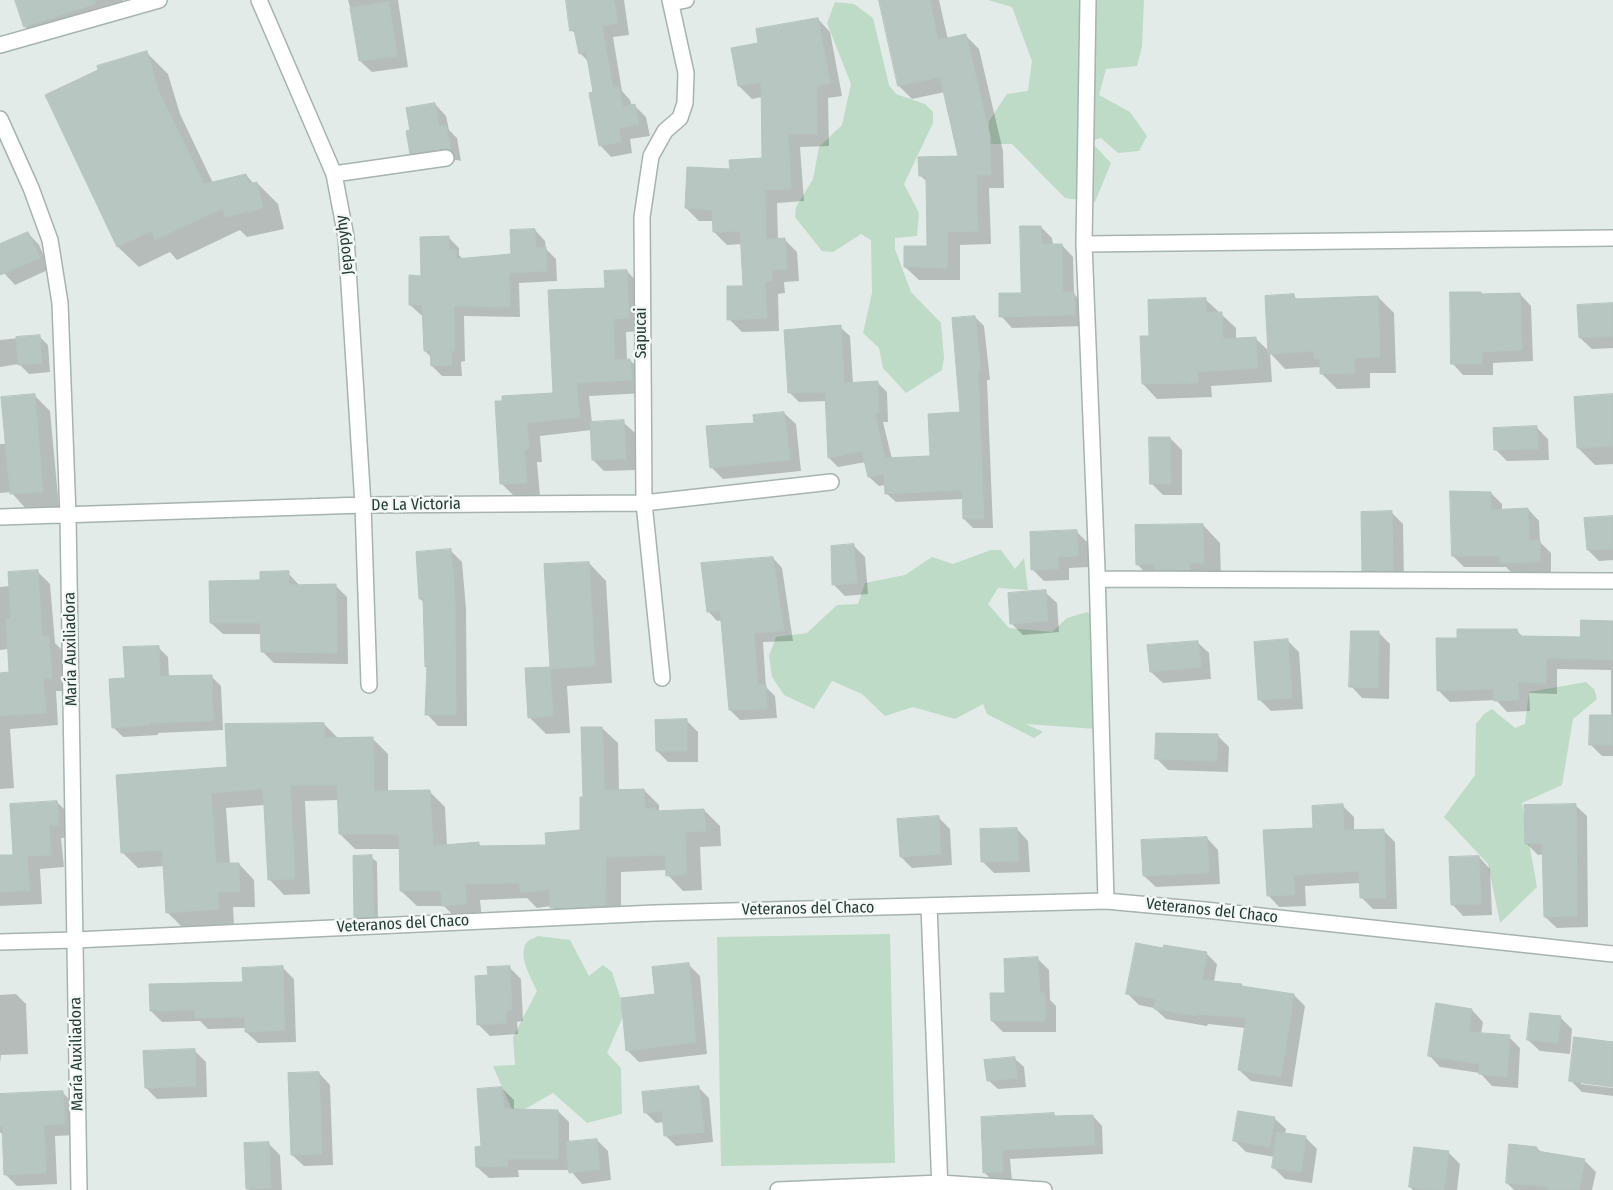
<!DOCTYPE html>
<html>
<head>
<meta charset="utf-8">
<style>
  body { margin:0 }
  canvas { display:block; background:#e3ebe8 }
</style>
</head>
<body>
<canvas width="1613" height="1190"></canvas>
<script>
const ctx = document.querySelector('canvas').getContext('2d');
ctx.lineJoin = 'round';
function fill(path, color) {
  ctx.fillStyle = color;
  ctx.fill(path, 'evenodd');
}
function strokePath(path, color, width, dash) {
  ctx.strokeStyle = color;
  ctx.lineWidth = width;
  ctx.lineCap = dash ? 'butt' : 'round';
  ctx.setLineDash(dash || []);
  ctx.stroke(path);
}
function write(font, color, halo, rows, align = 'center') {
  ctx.font = font + ' "Fira Sans Condensed",sans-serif';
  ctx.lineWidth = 5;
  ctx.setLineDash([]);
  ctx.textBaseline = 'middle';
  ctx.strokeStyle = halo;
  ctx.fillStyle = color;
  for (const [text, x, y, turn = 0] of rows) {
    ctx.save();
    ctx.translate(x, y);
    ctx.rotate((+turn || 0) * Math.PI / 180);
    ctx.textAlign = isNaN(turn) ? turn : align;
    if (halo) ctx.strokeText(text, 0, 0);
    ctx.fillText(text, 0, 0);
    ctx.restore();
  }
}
fill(new Path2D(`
  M988,0H1144L1142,47L1137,66L1106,69L1099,95L1130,112L1147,136L1139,151L1118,153L1101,138L1090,141L1111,163L1095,202L1065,198L1012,144H990L988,141L989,121L1007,94L1028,91L1032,61L1012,7Z
  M835,2L854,4L873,18L889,85L896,94L925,104L933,112V123L904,184L919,213L917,236L895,238V249L911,292L941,323L944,358L942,370L906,393L883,368L879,348L863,333L872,293L871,240L861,234L833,252L822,251L795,217L796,207L813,179L819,147L842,125L851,84L827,23Z
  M991,550H1001L1015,569L1024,558L1028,590L998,588L988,604L1009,628L1052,632L1067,618L1087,612L1104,624L1110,730L1026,724L1043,732L1034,738L987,714L983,704L955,719L913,707L885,716L862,694L832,681L814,709L784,695L772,677L769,656L776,637L807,633L837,605L858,604L865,583L905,575L932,557L953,564Z
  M1586,682L1594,689L1597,699L1573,719L1562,785L1522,803L1537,887L1500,923L1488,864L1444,817L1475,775L1476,724L1484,714L1492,709L1515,728L1525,724L1529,692Z
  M890,934L895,1163L721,1166L717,937Z
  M538,936L570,940L589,976L603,965L612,972L625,1012L607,1053L621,1068L622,1114L587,1123L553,1093L525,1109L513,1112L493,1066L515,1065L513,1037L537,991C531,978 517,955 527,942C530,939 535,938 538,936Z`), '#bddbc6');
fill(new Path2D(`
  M16,0H123L127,14L41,42L25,27Z
  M348,0H398L408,67L372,72L360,61L354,21Z
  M567,0H624L629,35L613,37L622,91L630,100L632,106H635L646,117L650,136L630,139L632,153L611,157L600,145L594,93L589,62L580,53L577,35L571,30Z
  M880,0H939L948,40L966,36L979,49L1003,151L1004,188H989L991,244L960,245V280H919L905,267L929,247L928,183L920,175L960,157L945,92L912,99L899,86Z
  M818,19L830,32L842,96L828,98L829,146L800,147L804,201L777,203L778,240L784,239L797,252L799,281L784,282L785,293L778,294L779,331L742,332L729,319L744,287L742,244L727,245L714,232V221H699L686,208L731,170L764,160L762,97L752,99L739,86L760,44Z
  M147,53L168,74L180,114L213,183L246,175L254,184L257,183L278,204L284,229L247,237L240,230L177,260L170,252L139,267L118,247L47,95Z
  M435,104L446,116L449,130L457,138L461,161L457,160L423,165L411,153V131Z
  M1041,227L1052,238L1053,245H1062L1073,257L1074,294L1085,305L1086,326L1012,328L1001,316L1022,294Z
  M535,230L545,241L546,249L556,259L557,281L519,283L520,317L464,316L465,361L461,362L462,376H442L432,366L431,357L425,351L424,315H421L410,305L422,277L448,237L459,248V255L464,260L513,255Z
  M28,233L39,245L50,269L15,285L4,273L0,264V246Z
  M627,271L640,285L642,331L626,332L627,360H630L643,373L645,393L589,396L592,423L623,422L635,433L637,470L604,471L593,460L591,430L540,436L542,462H537L540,496L515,497L502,484L496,402L555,395L606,289Z
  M1481,293L1484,296L1520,294L1531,306L1533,361L1493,363V375H1463L1452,363Z
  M1294,296L1298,300L1378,297L1394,313L1396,373H1370V388L1337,389L1321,373V367L1285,369L1270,353L1272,382L1211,386L1212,397L1157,399L1143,384L1151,337L1205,299L1236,328V339L1255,338L1270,352Z
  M1613,304V348L1592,349L1580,338Z
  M975,317L984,326L990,380H987L993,528H973L964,519L963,499L896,502L886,493V485L879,486L869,477L866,462L838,467L829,458L827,401L799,402L790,393L840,327L850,336L853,384L877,382L887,392L888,422H883L892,459L932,457L961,413Z
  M39,336L48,345L50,372L29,374L19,364L0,367V340Z
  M34,395L50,411L59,507L27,510L11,492L0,493V444H6Z
  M1613,396V464L1595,465L1578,448Z
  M784,413L796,424L801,471L723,479L711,467L755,424Z
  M1537,428L1548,439L1549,460L1507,461L1496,450Z
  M1170,438L1182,450V495H1163L1151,483Z
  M1491,493L1502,504V510L1528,509L1539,521L1540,542L1551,553V573L1513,574L1506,567H1464L1453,556Z
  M1392,513L1403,524L1404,581L1375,582L1363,570Z
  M1613,517V560L1599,561L1588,550Z
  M1203,525L1220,543L1221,580L1154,582L1137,564Z
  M1077,532L1088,543L1089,567L1069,568V580L1044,581L1033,570Z
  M853,545L865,557L868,594L845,596L834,585Z
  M451,551L462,562L466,609L467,726H438L427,714L428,669L426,666L425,603L420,599Z
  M773,558L782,568L793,641L763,642L766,687L775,696L777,718L740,720L730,710L722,620L717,621L708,611Z
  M589,563L606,581L612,683L567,686L570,733L546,734L529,717L527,669L551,668Z
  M37,571L50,584L55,643L62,650L64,691H56L58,725L10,729L14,788L0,789V677L11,676L9,649L0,650V587L10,586Z
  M288,573L300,586L335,585L347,597L348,664L274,663L262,651V634H223L211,623L261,581Z
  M1045,592L1057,603L1059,632L1023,635L1011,623Z
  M1613,622V756H1602L1591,745L1611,716V670L1557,669V694L1529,693L1530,711L1507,712L1496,700L1450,702L1438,690L1459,639L1517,631L1523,637L1581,638Z
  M1379,633L1390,644L1389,699L1362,698L1351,686Z
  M1288,641L1299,652L1303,709L1271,711L1259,699Z
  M1197,642L1209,653L1211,679L1163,683L1151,672Z
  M158,647L168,657L169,677L211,676L221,686L223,730L158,733V735L123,737L113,727L126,679Z
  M686,720L698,732V762H668L657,751Z
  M324,724L339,739L372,738L388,754V792L429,791L445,807L447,846L478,843L482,847L548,846L582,831L584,798L602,728L618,743L619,791L644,790L659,805V812L704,810L720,826L721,846L700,847L702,890L683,891L668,875L667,870L621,872V921L567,923L551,906L537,908L527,898L480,900L482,919L459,921L444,906H417L401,891L400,849H355L340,834L339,800L305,801L310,894L284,895L269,879L265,805L226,808L230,864H239L254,880L255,907H233L234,925L183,928L167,912L164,866L138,868L122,852L228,768Z
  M1217,735L1229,747L1228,772L1168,770L1157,759Z
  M57,802L70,815L72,837L61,838L64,867L40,869L42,904L0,906V857L15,856Z
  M1342,805L1354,817V831L1383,830L1395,842L1397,909H1373L1362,898L1361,883L1305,886L1306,906L1279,907L1268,895L1314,829Z
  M1575,805L1587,816L1588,927L1557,928L1545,917L1544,854L1538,855L1526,843Z
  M938,817L950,829L952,865L912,868L901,857Z
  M1017,829L1028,841L1030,872L994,873L983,862Z
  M1207,838L1218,850L1220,884L1156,887L1144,876Z
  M371,857L377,862L378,922L361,923L355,917Z
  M1479,857L1490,869L1492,915L1463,916L1452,904Z
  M1164,949L1206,953L1217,964L1214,982L1241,985L1244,987L1294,995L1305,1006L1292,1087L1251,1081L1239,1070L1245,1028L1208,1024L1207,1026L1166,1019L1154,1008L1139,1005L1128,994Z
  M1038,959L1049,970L1050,1000L1056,1006V1032H1003L992,1021L1007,994Z
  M688,964L700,976L707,1054L639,1062L627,1050L656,996Z
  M509,967L521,979L523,1021L517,1022L518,1034L490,1036L478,1024L489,976Z
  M283,968L294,979L296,1042L258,1043L246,1032V1028L208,1029L200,1021L162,1022L151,1011L244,983Z
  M16,994L26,1004L28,1054L1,1055L0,1063V995Z
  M1472,1010L1483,1022L1481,1034L1509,1037L1520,1048L1518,1088L1492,1086L1480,1073L1440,1067L1429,1055Z
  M1561,1018L1572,1029L1570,1054L1540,1051L1528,1040Z
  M1613,1043V1085L1581,1081V1084L1613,1088V1096L1582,1092L1570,1080Z
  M194,1050L206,1062L207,1097L157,1099L146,1088Z
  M1014,1058L1024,1067L1026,1087L998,1089L988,1080Z
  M319,1073L330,1085L333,1165L304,1166L292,1155Z
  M698,1087L709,1098L713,1142L676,1146L666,1136L664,1122L656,1123L645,1112Z
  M502,1088L514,1100V1110L558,1111L569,1122V1143L597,1140L608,1151L611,1180L582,1184L570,1170H518L519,1177L489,1178L477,1167L482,1148Z
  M63,1093L74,1104L76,1135L55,1136L57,1184L17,1186L5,1174L4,1136L0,1132V1095Z
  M1054,1115L1057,1118L1093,1116L1102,1126L1103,1154L1010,1159L1012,1181L994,1182L984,1172L982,1118Z
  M1274,1118L1286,1129L1285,1135L1305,1137L1317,1149L1312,1183L1285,1179L1273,1167L1275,1157L1246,1152L1234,1140Z
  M269,1144L280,1155L282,1190H249L247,1188Z
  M1537,1148L1542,1153L1584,1160L1596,1172L1592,1190H1514L1507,1183Z
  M1449,1153L1460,1164L1457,1190H1413L1410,1187Z`), '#0003');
const building = new Path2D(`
  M15,0H95V4L24,27Z
  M566,0H614L618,23L602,26L613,88L619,87L623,107L635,104L639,124L619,128L621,142L599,146L589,93L593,92L586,52L579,54L574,30L570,31Z
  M879,0H930L938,40L966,34L990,136L991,175H976L978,231L947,232V268L904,267V246H927L926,176H919L918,157L958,156L940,77L898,86Z
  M389,2L397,56L359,61L350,8Z
  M818,18L830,83L816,86L817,134H788L791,189L765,190L766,239L785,238L787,269L772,270V281H765L767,318L727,320V286H743L740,231L713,232L712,210L685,208L687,167L730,169L729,160L762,158L761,82L738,86L731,48L758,43L756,29Z
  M147,51L159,92L204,184L246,174L249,184L257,182L263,208L225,217L223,208L155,240L152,231L117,247L45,95L98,70L97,66Z
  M435,103L439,126L446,125L451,150L445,149L410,154L406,131L410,130L406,108Z
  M1020,226H1041L1042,244H1062L1063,292H1074L1075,315L999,317V293H1021Z
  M535,229L536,248L546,247L547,271L509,273L510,307L454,306L455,351H451L452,365L431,366L430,351H424L422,305H409V275L421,276L420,237L449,236V250H456V259L511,254L510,230Z
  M28,232L40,258L0,275V244Z
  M627,270L629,318L613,319L615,360L630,359L632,380L576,383L580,417L527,423L529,449H524L527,483L500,484L495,401H502V396L553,393L548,290L605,288L604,271Z
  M1450,292H1481V294L1520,293L1522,350L1482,352V364H1451Z
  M1294,294L1295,299L1378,296L1380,357L1354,358L1355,373L1320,374V359H1314V351L1268,354L1265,296Z
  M1206,298V312H1222L1223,339L1256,337L1258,368L1197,372L1198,383L1142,384L1140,336H1149L1148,300Z
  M1613,303V336L1579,338L1577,305Z
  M975,316L981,371H978L984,519H963L962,490L885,494L884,474L868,477L862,451L828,458L825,392L788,393L784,330L841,325L844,383L878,381L879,413H875L885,458L930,456L928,414L960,412L952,318Z
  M40,335L42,363L18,365L16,337Z
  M35,394L43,492L10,494L1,397Z
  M1613,394V446L1577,448L1574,397Z
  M784,412L790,460L710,468L706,426L754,423L753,415Z
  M624,420L626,459L592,460L590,422Z
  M1537,426L1538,449L1494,450L1493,428Z
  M1149,437H1170L1171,484H1150Z
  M1450,491L1491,492V510L1528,508L1529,540H1540V562L1500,563V556H1452Z
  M1392,511L1393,570L1362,571L1361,512Z
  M1613,516V549L1587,550L1584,518Z
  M1203,524L1204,563H1189L1190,570H1154V564L1136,565L1135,525Z
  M1077,530L1078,556L1058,557V569L1031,570L1030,532Z
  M854,544L857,583L832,585L831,546Z
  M451,549L455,597L456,715H425L427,667H425L423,599H419L416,552Z
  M773,557L784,631L754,633L758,685H766L767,709L729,710L720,610L707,612L701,563Z
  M589,562L595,666L550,669L553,716L528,718L525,668L550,667L544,564Z
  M38,570L42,636H49L52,678H43L46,713L0,716V673L9,672L6,619H11L8,572Z
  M289,571V585L336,584L337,653L261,652L260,623H210L209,581L260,580V572Z
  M1046,590L1048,621L1010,624L1008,593Z
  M1581,620L1613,621V660L1546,658V683L1518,682L1519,700L1494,701V689L1437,691L1436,638H1457V629H1517L1519,636L1580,637Z
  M1351,631H1379L1378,688L1349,687Z
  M1288,639L1292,698L1258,700L1254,642Z
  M1198,641L1201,667L1150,672L1147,645Z
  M159,646L160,676L212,675L213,721L149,723V725L112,728L109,679L125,678L123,647Z
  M1590,715H1613V745H1589Z
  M687,719V751H656L655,720Z
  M324,723L325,738L373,737L374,791L430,790L433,846L479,842V846L546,845L545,833L580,830V797H583L581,727H602L605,790L644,789L645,809L655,808V811L704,809L706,831L685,832L687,874L666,876L665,855L606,857L605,906L550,908V889L521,893L519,883L465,884L467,904L442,906L441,891H400L399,834H339L337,785H290L295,879L268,880L263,789L211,793L216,863H239L240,892H218L219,909L166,913L162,850L121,853L116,775L227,767L225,724Z
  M1156,733L1218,734L1217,761L1155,759Z
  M57,801L59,825H49L51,855L27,856L30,891L0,892V855H13L10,804Z
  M1343,804L1344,830L1384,829L1386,898H1360L1359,871L1294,875L1295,895L1267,896L1263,830L1313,828L1312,806Z
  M1576,804L1577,916L1544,917L1542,843L1525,844L1524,805Z
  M939,816L941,854L900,857L897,819Z
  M1017,828L1019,861L981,862L980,829Z
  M1207,837L1209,873L1143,876L1141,840Z
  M372,855L374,917L354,918L353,856Z
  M1479,856L1481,904L1451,905L1449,857Z
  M1136,943L1163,948L1164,945L1207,952L1202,980L1242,984L1241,986L1294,994L1281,1077L1238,1070L1246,1018L1197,1014V1016L1154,1009L1155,999L1126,994Z
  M1038,957L1040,993H1045V1021H991L990,993H1005L1004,959Z
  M689,963L696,1042L626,1051L621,998L655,994L652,967Z
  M283,966L285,1030L245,1032V1017L195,1018V1010L150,1011L149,984L243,982L242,968Z
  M510,966L512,1010L506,1011L507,1023L477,1025L475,976L488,975L487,967Z
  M1436,1003L1472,1009L1469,1032L1510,1035L1507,1077L1479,1074L1480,1064L1428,1056Z
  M1530,1013L1561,1016L1558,1043L1527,1040Z
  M1574,1037L1613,1042V1087L1569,1081Z
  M195,1049L196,1086L145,1088L143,1051Z
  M1015,1057L1017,1078L987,1081L984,1060Z
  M319,1072L322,1154L291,1155L288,1073Z
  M699,1086L704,1132L664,1136L662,1111L644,1113L642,1092Z
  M502,1087L504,1109L558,1110V1159H507L508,1166L476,1167L475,1147L481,1146L477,1089Z
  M63,1091L65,1124L44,1125L46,1173L4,1175L2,1126H0V1094Z
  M1238,1111L1275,1117L1270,1147L1233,1141Z
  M1054,1113V1116L1093,1115L1095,1145L1002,1150L1003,1172L983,1173L981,1117Z
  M1277,1132L1306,1136L1301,1172L1272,1168Z
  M597,1139L600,1169L569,1173L566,1142Z
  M269,1142L271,1188L246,1189L244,1143Z
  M1509,1144L1537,1147V1151L1585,1159L1579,1190H1548L1549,1187L1506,1183Z
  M1414,1147L1449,1151L1444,1190H1428L1409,1187Z`);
fill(building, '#b8c6c1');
strokePath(building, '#b5c5bf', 1);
const minor = new Path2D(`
  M259,0L334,174L346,237L363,505L369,685
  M1088,0L1084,244L1097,570L1106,901
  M671,3L686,0
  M0,45L159,0
  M0,119L31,188L50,240L60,303L68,516L79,1190
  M334,174L446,158
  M1084,244L1613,238
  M0,517L363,505L644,503L831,482
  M1097,579L1613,581
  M662,678L644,503L642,217L651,156L665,131L680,118L685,103L686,73L670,0
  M929,906L940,1190
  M0,942L75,940L655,913L1106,901L1205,910L1613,954
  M778,1190L940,1183L1044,1190`);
strokePath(minor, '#a6b3af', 18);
strokePath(minor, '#fff', 15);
write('16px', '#243b36', '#f3f8f6', [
  ["Jepopyhy",345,245,-97],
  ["Sapucai",642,333,-90],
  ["De La Victoria",416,505,-1],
  ["María Auxiliadora",71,649,-91],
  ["Veteranos del Chaco",808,909,-1],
  ["Veteranos del Chaco",1212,911,6],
  ["Veteranos del Chaco",403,924,-3],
  ["María Auxiliadora",77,1054,-91]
]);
</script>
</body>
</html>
